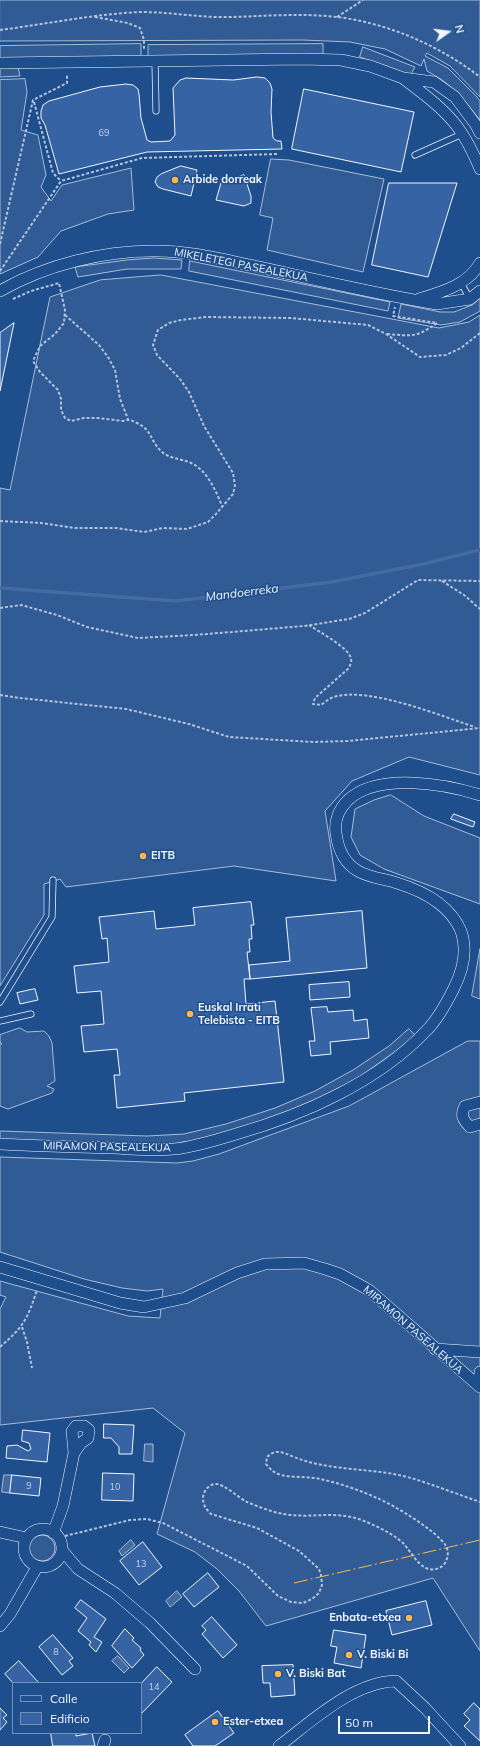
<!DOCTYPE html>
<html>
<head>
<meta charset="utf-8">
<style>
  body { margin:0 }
  #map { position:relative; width:480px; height:1746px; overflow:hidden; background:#1f4e8c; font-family:Mulish,sans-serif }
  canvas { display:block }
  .legend { position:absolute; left:12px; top:1682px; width:130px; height:52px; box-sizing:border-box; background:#1f4e8c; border:1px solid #7391ba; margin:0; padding:5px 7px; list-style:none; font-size:12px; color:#f2f6ff }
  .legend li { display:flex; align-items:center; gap:8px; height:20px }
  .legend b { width:20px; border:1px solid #7391ba }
  .north { position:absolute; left:428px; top:12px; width:40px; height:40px; -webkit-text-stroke:3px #1f4e8c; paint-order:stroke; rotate:76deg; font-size:11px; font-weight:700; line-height:16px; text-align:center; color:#f2f6ff }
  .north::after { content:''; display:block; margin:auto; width:14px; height:18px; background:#f2f6ff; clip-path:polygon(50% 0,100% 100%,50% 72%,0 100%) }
  .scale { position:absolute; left:338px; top:1716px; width:92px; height:18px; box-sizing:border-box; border:2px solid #f2f6ff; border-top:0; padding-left:5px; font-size:12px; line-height:14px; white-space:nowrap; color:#f2f6ff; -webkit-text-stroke:3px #1f4e8c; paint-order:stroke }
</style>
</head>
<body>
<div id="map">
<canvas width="480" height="1746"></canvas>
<ul class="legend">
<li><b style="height:5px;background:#1f4e8c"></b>Calle</li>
<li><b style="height:11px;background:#3563a3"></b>Edificio</li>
</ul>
<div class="north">N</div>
<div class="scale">50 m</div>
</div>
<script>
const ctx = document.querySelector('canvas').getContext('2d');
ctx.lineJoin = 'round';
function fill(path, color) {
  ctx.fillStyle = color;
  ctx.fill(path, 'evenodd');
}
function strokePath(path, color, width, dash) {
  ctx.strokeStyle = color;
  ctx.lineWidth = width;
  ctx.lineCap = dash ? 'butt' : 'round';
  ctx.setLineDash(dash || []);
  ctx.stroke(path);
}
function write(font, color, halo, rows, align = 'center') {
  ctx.font = font + ' Mulish,sans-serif';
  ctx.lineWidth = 3;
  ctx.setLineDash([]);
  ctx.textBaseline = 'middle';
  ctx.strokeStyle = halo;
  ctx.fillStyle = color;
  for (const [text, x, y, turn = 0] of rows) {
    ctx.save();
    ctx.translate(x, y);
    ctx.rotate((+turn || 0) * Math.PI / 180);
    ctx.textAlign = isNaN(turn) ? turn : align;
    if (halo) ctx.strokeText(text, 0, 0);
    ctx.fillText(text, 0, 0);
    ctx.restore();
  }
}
const built = new Path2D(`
  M0,0H480V97L450,66L427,53L425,56L448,68L477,97L480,101V120L458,93L442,80L427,71L424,59L421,66L385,49L350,42L303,40L0,41Z
  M141,44V57L0,59V46Z
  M323,44V55L148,56V45Z
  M363,47L415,67L410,76L360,57Z
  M18,67L20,76L0,77V68Z
  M25,79L27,92L21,130L38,135L46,175L41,187L51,201L62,185L131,168L134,210L108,214L61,231L38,257L0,274V80Z
  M271,159L289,160L384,179L363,272L267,250L273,218L260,215Z
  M154,258L182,260L181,269H127L78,277L75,267L126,260Z
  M190,261L390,302L388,311L189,271Z
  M161,275L439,328L469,322L480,315V775L409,757L352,781L325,811L336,881L234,866L66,887L60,879L44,884V915L0,986V488L10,490L50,297L100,280Z
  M480,298V311L460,322L441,325L398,318L401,304L440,312H454L472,305Z
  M391,795L424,816L480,838V904L384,869L360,855L351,837L355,809L374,800Z
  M480,949V999L472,996Z
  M20,1028L27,1032L44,1031L49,1036L52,1043L55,1081L47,1086L54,1089L52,1093L8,1109L0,1106V1044H2L0,1042V1035Z
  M409,1029L415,1035L403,1046L358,1078L308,1104L258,1124L190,1142L171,1145L0,1140V1131L147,1136L184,1134L226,1124L275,1108L315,1091L353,1070L389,1046Z
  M468,1041H480V1651L433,1578L266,1626L239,1591L217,1569L195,1552L157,1534L185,1433L153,1408L0,1425V1309L6,1297L0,1295V1281L128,1316L160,1318L163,1289L147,1291L122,1288L84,1279L0,1252V1157L177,1163L193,1161L219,1154L349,1106Z
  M29 1548a13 13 0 1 1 26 0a13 13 0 1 1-26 0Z`);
fill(built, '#305b95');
strokePath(built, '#a8bbd7', 1);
const water = new Path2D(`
  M145,1444H153V1462L144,1461Z
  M4,1475H12L10,1493L2,1492Z
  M131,1540L135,1545L122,1556L119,1551Z
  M177,1591L182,1597L170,1607L166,1601Z
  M118,1656L129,1668L124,1673L112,1661Z`);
fill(water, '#446ba0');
strokePath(water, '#a8bbd7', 1);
strokePath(new Path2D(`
  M0,588L176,601L332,582L423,564L480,550`), '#446ba0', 3.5);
const building = new Path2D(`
  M257,77L265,78L270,83L272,89L271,112L273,138L277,141H281L282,149L147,152L59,174L45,125L41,118V111L43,105L49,101L100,87L126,84L133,85L138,89L139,94L141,118L147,140L151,142L170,141L175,135L173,88L180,80L186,78L233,80Z
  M304,89L414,112L401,172L292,149Z
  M181,166L197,170L191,196L163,189L158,187L155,182L157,177L161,174Z
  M244,175L251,196V203L244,206L216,200L221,183Z
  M389,183H457L428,277L372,265Z
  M14,323L0,391V333Z
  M454,814L475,822L473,827L451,819Z
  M251,902L254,925H251L252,939H249L250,952H247L250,979H244L246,1004L275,1001L284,1082L184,1093L185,1101L117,1108L114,1075H120L117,1049L84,1052L81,1026L104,1024L101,991L77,993L74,966L109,962L107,938L102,939L99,917L154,911L156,929L195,925L193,908Z
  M362,911L367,968L250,979L249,965L290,961L286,918Z
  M349,982L350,997L310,1000L309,985Z
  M35,989L38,1000L20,1004L17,993Z
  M327,1007L328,1012L353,1010L354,1021L367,1019L369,1038L330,1042L331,1054L311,1056L309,1041H315L311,1008Z
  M104,1424L134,1425L132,1454H119V1447L111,1438H104Z
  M23,1430L50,1433L47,1462L6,1458L7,1446L17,1445L28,1451L31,1449L29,1443L22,1441Z
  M103,1473L134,1474L133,1501L102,1500Z
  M12,1475L41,1478L39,1496L10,1493Z
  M143,1542L162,1567L139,1585L120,1561Z
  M208,1573L219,1587L194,1607L183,1594Z
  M81,1600L106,1619L94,1637L102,1642L96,1652L89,1645L91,1642L78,1631L87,1618L75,1608Z
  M426,1601L432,1625L392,1635L386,1611Z
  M212,1617L237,1645L223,1658L202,1634L206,1630L202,1626Z
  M125,1629L134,1638L132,1640L141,1648L140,1650L144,1655L132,1668L112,1646Z
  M334,1630L366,1635L361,1668L334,1663L337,1647L331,1646Z
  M53,1635L73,1658L69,1661L73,1666L62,1675L39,1647Z
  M19,1661L39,1683H13L5,1674Z
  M293,1665L295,1695L271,1697L270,1683H263L262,1666Z
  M157,1667L172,1682L141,1714V1684Z
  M474,1703L480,1709V1741L464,1726L470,1720L464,1714Z
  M0,1708L7,1715L3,1718L7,1722L0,1730Z
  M218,1711L234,1733L215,1746H193L185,1735Z
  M51,1733H76V1736L92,1733L95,1746H53Z`);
fill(building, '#3563a3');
strokePath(building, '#f2f6ff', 1);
const lane = new Path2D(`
  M155,61L156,111
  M415,155L462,134
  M461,283L470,299
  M0,1002L52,917L53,880
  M0,1021L31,1014`);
const street = new Path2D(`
  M0,63L302,59L341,60L370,66L403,78L434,82L455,97L476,125L480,133
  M404,79C425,95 449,112 463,135C470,146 475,157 480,169
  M0,291C45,265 105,250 157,251C191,251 225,260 259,267C318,280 377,294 437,304L470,299L480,291
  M419,299C442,292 468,285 480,263
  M480,1102L465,1106C460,1115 463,1120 470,1127L480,1124
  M0,1144C38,1146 76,1147 114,1148C134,1149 154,1151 174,1149C195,1147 216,1140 236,1134C303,1115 378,1082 427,1030C438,1019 447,1002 454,988C463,970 468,951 461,931C450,905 423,891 397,883C385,879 370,878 358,871C344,863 338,849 336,833C334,821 339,809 348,800C378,772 445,784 480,795
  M0,1267L120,1303L144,1307L185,1298L237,1273L265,1264L304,1263L325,1269L340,1274L369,1290L480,1387
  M435,1349L480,1352
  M479,1386L480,1372
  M24 1548a19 19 0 1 1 38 0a19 19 0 1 1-38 0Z
  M0,1532L27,1538
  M53,1533L63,1506L74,1453L72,1431L76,1426H84L89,1430L88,1438L81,1443L74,1453
  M62,1550L78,1569L115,1593L150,1623L195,1669
  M0,1626L10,1614L37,1567
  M103,1746L105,1740
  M279,1746C312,1721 353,1682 396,1681L425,1708L460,1746`);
strokePath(lane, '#f2f6ff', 7);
strokePath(street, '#f2f6ff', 12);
strokePath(new Path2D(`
  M95,17L128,23L140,28L144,40V50
  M337,17L363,0
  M0,30C47,24 94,14 141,12C171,12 201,18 231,17C266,16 302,13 337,17C388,23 440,46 480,77
  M34,102L53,173L61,181
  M0,244L33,100L67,83V74
  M0,271L61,181L142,158L277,154
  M13,299L31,291L59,283L65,310L64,323L55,334L40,346L33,361L40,372L58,390L61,399V410L65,418L71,421L84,418H98L123,421C129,419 131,420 137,423C152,430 150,440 160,450C168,459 180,458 191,463C207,470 216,491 222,506
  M65,315L99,345L108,357L115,370L120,399L128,419
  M387,334C412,336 416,338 437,323L393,316L395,307
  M0,521L41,523L75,528H116L144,532L163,528L187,529L208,522L216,514L233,494L235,486L233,473L204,426L189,392L180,379L157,355L153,345L158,330L169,323L181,320L206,317L291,318L368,325L386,334L420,357L446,355L461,348L480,333
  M442,581L464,595L480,609
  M0,608L21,605L57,615L87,627L138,638L195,635L304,626L349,619L365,613L418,580L480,581
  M309,625C319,632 350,648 351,659C352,662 350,665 349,668L315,698L313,704L321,705C325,702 330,698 334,697C368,686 441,716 475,727
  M0,695L20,698L126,709L189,724L229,737L313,742L348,741L480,728
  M22,1327L27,1342L32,1368
  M0,1347C24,1326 27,1320 37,1290
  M65,1536L130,1520L147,1519L163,1523L247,1566L278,1596L291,1602L303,1603L312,1599L319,1593L322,1585L321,1575L319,1569L299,1551L257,1528L211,1514C206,1509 203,1505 203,1498C203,1491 209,1484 216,1484C224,1484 239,1498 247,1502C259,1507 272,1512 284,1514C312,1519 333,1510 362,1520C376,1526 390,1532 402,1542C410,1550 416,1563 426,1568C433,1571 441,1569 445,1563C448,1558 449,1552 446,1546C437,1531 394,1505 377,1498C359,1490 339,1483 320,1479C307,1476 293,1478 281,1475C274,1473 270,1469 266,1464L267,1457C276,1448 284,1453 294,1457C331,1472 373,1467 411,1478C434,1485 457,1494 480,1502`), '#b3c4dc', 2, [3, 2]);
strokePath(lane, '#1f4e8c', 5.5);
strokePath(street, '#1f4e8c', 11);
strokePath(new Path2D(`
  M294,1583L480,1540`), '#ffb74d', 1, [14, 3, 2, 3]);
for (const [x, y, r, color] of [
  [175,180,4,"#ffb74d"],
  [143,856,4,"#ffb74d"],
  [190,1014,4,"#ffb74d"],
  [409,1618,4,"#ffb74d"],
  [349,1655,4,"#ffb74d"],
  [278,1674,4,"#ffb74d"],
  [215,1722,4,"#ffb74d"]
]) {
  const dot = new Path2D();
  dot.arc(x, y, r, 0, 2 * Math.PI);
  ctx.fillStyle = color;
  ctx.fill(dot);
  strokePath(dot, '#1f4e8c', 1.5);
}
write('9px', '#c3d1e8', null, [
  ["69",104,133],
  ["9",29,1486],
  ["10",115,1487],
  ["13",141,1564],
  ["8",56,1652],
  ["14",154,1687]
]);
write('bold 11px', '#f2f6ff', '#1f4e8c', [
  ["Arbide dorreak",183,180],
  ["EITB",151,856],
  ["Euskal Irrati",198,1008],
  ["Telebista - EITB",198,1021],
  ["Enbata-etxea",401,1618,"right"],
  ["V. Biski Bi",357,1655],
  ["V. Biski Bat",286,1674],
  ["Ester-etxea",223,1722]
], 'left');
write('11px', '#f2f6ff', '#1f4e8c', [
  ["MIKELETEGI PASEALEKUA",241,265,11],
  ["MIRAMON PASEALEKUA",107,1147,1],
  ["MIRAMON PASEALEKUA",413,1330,41]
]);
write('italic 12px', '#f2f6ff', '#1f4e8c', [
  ["Mandoerreka",242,593,-7]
]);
</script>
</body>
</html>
